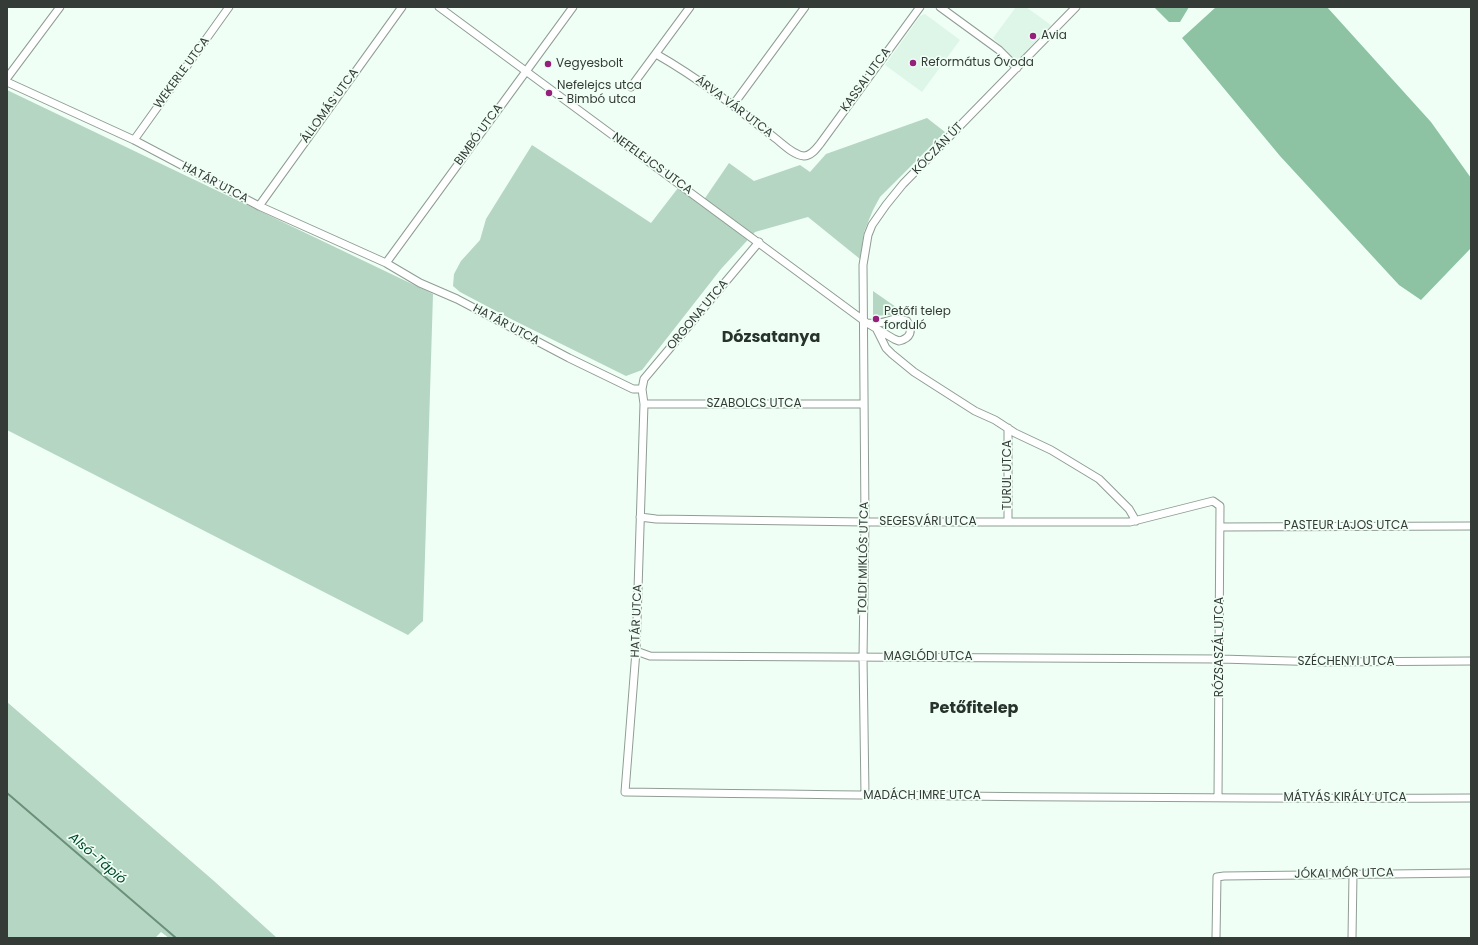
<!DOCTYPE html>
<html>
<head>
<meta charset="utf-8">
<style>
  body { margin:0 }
  #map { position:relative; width:1478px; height:945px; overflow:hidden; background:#effff5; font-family:Poppins,sans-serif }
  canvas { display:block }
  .frame { position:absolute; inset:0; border:8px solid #353b37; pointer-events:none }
</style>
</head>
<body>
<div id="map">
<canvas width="1478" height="945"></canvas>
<div class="frame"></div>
</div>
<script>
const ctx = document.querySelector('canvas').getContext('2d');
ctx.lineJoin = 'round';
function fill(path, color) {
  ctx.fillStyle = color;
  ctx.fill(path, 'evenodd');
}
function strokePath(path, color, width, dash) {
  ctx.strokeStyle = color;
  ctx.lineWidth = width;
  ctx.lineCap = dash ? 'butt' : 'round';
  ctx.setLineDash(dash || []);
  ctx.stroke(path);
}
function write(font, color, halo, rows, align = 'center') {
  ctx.font = font + ' Poppins,sans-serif';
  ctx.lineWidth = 3.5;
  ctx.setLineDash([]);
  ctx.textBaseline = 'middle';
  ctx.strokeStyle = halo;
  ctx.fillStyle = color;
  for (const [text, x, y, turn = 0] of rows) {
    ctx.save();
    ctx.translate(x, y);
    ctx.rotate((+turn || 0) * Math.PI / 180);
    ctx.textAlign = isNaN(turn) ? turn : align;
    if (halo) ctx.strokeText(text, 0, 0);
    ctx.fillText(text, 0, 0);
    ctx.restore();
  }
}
fill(new Path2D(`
  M1016,7H1026L1051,25L1016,62L993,38Z
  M925,14L960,40L922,92L885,65L920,16Z`), '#def6e7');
fill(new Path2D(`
  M7,90L433,294L423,621L408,635L7,430Z
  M927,118L945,132L880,197L873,210L864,232L860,259L808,217L755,232L721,269L642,370L626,376L513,320L460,292L453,286L454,274L461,261L480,240L486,219L532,145L651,223L678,188L701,204L729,163L754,181L800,165L810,172L826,154Z
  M873,291L906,314L873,316Z
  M7,702L214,881L277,938H169L161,932L155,938H7Z`), '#b5d6c2');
fill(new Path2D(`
  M1154,7H1189L1180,22H1169Z
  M1216,7H1327L1431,122L1471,178V248L1421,300L1399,285L1280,156L1182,38Z`), '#8dc3a3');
strokePath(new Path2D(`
  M7,793L176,938`), '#6a907a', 2);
const minor = new Path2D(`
  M439,7L867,323L894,339L899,341C911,338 913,331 907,321C894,316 890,322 878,323C874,324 871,323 867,323
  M940,7L999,50L1017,68
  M656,54C698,78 737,108 775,138C783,144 793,155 804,156C811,156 816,149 820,144L920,7
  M7,78L60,7
  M7,82L134,140L259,206L386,263L420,283L457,299L569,358L633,389H642
  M631,87L690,7
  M733,105L805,7
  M134,140L229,7
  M259,206L402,7
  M759,242L644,379L642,389L644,404L636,651L625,792C907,796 1189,799 1471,798
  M386,263L573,7
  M877,330L886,348L892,354L914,372L975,411L995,420L1015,433L1051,450L1099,479L1129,509L1136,521
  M644,404H864
  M1008,428V522
  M640,517L656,519L865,522H1130L1213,501L1220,506L1218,797
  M1220,527L1471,526
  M636,651L650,656L1220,659L1326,662L1471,661
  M865,795L863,657L865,522L863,265L868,235L872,225L886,205L903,184L1076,7
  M1216,938L1217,877L1224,876L1471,873
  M1352,938L1353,874`);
strokePath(minor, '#8f9d94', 9);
strokePath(minor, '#fff', 7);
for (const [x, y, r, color] of [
  [1033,36,4,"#95207c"],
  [913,63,4,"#95207c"],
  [548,64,4,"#95207c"],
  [549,93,4,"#95207c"],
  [876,319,4,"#95207c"]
]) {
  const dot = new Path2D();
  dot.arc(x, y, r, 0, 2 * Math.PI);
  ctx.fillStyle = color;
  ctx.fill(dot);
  strokePath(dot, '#effff5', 1.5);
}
write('12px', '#353b37', '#effff5', [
  ["Avia",1041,36],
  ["Református Óvoda",921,63],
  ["Vegyesbolt",556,64],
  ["Nefelejcs utca",557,86],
  ["- Bimbó utca",557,100],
  ["Petőfi telep",884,312],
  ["forduló",884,326]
], 'left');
write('12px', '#353b37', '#effff5', [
  ["WEKERLE UTCA",182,73,-54],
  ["KASSAI UTCA",866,80,-54],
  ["ÁLLOMÁS UTCA",330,106,-54],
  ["ÁRVA VÁR UTCA",734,107,37],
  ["BIMBÓ UTCA",479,135,-54],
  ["KÓCZÁN ÚT",938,149,-46],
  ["NEFELEJCS UTCA",652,164,36],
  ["HATÁR UTCA",215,183,28],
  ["ORGONA UTCA",698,315,-50],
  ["HATÁR UTCA",506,325,28],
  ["SZABOLCS UTCA",754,404],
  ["TURUL UTCA",1008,475,-90],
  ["SEGESVÁRI UTCA",928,522],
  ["PASTEUR LAJOS UTCA",1346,526],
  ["TOLDI MIKLÓS UTCA",864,558,-89],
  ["HATÁR UTCA",637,621,-88],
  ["RÓZSASZÁL UTCA",1220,647,-90],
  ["MAGLÓDI UTCA",928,657],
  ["SZÉCHENYI UTCA",1346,662],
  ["MADÁCH IMRE UTCA",922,796],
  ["MÁTYÁS KIRÁLY UTCA",1345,798],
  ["JÓKAI MÓR UTCA",1344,874,-1]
]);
write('italic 13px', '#004629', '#effff5', [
  ["Alsó-Tápió",97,859,41]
]);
write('bold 16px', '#27332c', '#effff5', [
  ["Dózsatanya",771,338],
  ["Petőfitelep",974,709]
]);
</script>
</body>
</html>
